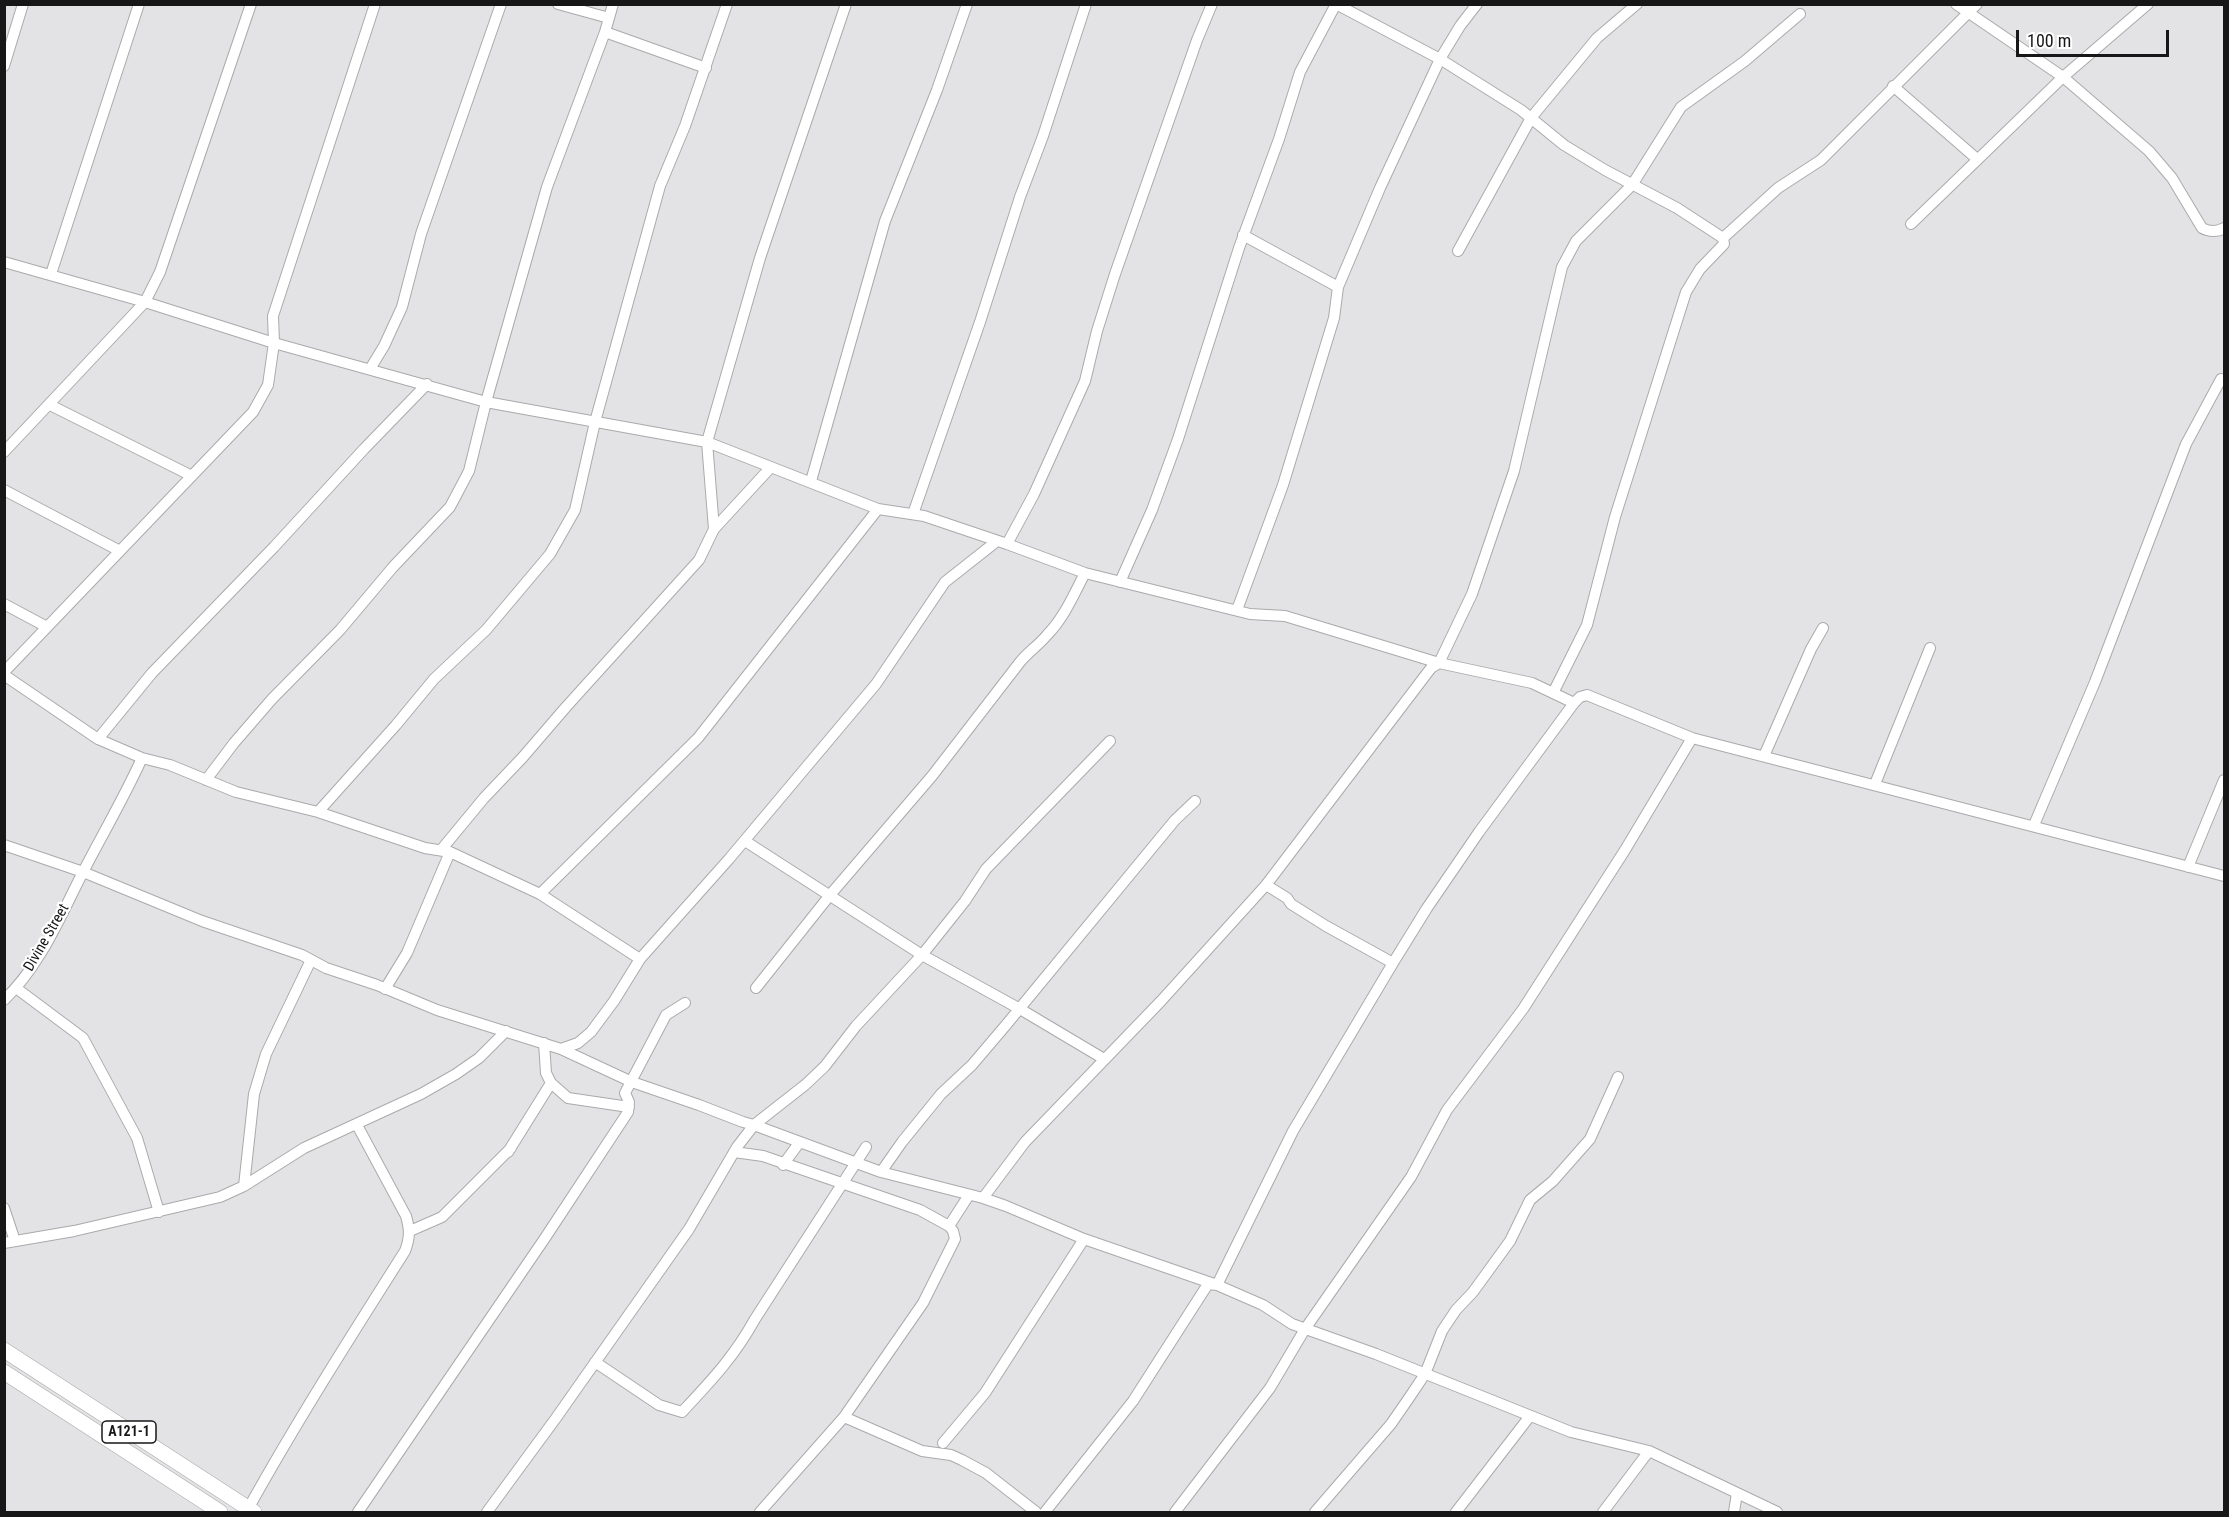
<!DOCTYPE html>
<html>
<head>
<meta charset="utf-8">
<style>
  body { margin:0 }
  #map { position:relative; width:2229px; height:1517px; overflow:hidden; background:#e3e3e6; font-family:"Roboto Condensed",sans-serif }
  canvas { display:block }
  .frame { position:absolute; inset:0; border:6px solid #171718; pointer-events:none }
  .scale { position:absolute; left:2016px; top:30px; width:153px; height:27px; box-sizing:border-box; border:3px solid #171718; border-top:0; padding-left:8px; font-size:18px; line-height:21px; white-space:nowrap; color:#171718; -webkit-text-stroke:4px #fff; paint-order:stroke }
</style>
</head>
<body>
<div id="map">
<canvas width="2229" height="1517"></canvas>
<div class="frame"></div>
<div class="scale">100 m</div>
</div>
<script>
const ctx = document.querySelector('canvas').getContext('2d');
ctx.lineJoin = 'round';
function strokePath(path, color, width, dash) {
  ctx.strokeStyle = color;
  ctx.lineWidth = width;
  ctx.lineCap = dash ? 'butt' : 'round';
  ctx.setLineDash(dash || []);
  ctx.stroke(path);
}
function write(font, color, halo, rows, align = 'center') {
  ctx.font = font + ' "Roboto Condensed",sans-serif';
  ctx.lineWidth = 4.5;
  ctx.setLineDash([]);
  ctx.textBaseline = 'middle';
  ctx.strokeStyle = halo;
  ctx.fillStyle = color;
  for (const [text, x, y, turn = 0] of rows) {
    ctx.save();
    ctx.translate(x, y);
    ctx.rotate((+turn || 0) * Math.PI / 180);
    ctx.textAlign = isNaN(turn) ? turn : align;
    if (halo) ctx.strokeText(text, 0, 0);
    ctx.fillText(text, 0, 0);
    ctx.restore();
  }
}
const minor = new Path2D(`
  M558,4L609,18
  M1336,4L1440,59L1460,26L1477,4
  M1956,4L2063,77L2149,151L2172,178L2202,228C2209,232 2218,232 2224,228
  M605,32L706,68
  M4,66L23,4
  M1893,86L1977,159
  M1911,224L2063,77L2148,4
  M1243,235L1338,287L1380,188L1440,59L1521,110L1564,145L1605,170L1677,208L1723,238L1724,244L1700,269L1686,292L1615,517L1587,625L1553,693
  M1723,238L1778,188L1821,160L1977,4
  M1458,251L1531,118L1597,38L1637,4
  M4,262L145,302L274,343L486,402L707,442L878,509L924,516L1007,544L1085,573L1250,614L1285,616L1439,663L1532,683L1574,703
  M51,274L139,4
  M370,369L384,346L402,307L421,234L501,4
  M50,405L192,476
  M4,452L145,302L160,272L251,4
  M811,481L885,221L937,90L967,4
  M4,490L120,551
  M913,514L980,322L1020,197L1043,136L1086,4
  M714,529L707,442L760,258L846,4
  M1007,544L1034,494L1085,381L1097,331L1115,274L1197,40L1212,4
  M1120,582L1152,510L1178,439L1239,248L1279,139L1300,72L1336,4
  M4,604L47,627
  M1237,610L1283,485L1334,318L1338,287
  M4,672L253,412L268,385L274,343L273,316L375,4
  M4,675L98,739L152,673L274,547L364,449L427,384
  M1692,738L2224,876
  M98,739L142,758L170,765L236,792L318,812L425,848L450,852L540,894L640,959
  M1764,756L1811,649L1823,628
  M206,780L234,743L272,699L340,630L393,567L450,507L469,471L486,402L547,187L605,32L613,4
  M1875,784L1930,648
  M318,812L396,725L434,679L486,630L550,554L575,510L595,422L660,186L685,126L727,4
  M2034,825L2095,682L2186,444L2221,379
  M745,841L922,955L1020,1009L1104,1059
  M4,845L83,872L202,921L302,955L326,968L377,985L437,1010L561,1049L632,1082L699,1105L743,1122L754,1125L881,1172L983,1198L1006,1206L1084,1239L1217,1285L1263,1305L1292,1324L1376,1354L1571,1432L1649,1451L1777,1512
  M441,850L484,798L523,757L566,707L699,560L714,529L771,467
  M2188,867L2224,780
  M1266,885L1287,898L1291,904L1326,926L1393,963
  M540,894L698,738L878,509
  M16,988L83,1038L137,1138L159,1212
  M756,988L830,895L932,776L1020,662C1028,652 1039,645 1047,635C1064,618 1074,594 1085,573
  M385,989L407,953L450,852
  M4,1000C40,966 60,917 82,874C102,835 124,798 142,758
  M544,1043L546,1073L551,1083L568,1098L629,1107
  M561,1049L578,1043L591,1032L614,1001L640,959L729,859L876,684L945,582L997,541
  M508,1152L551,1083
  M734,1152L763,1156L920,1210L949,1226L953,1231L955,1239L923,1303L844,1417L922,1451L951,1455L962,1460L986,1473L1036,1512
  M783,1165L799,1143
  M881,1172L902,1142L941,1094L972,1065L1006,1025L1175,820L1195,801
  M244,1186L254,1094L266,1054L311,960
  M983,1198L1025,1142L1161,1001L1266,885L1431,668L1439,663L1472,594L1514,471L1562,267L1576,241L1632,185L1681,107L1745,61L1800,14
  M4,1208L15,1241
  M949,1226L969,1195
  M410,1231L442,1217L511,1148
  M4,1243L74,1231L220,1197L244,1186L304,1148L421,1094L456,1074L479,1058L506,1031
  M595,1362L659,1405L682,1412C711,1381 734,1357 755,1319L866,1147
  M943,1443L985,1393L1084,1239
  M248,1509C297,1421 351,1336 405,1251C410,1238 410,1230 406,1216L357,1125
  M358,1512L545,1238L628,1112L629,1102L625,1093L666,1015L685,1003
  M487,1512L556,1418L689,1229L737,1147L754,1125L805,1085L825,1066L856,1026L922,955L965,901L986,869L1110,741
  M760,1512L844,1417
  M1045,1512L1133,1401L1208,1284L1217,1285L1293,1131L1393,963L1427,908L1479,832L1574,703L1580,697L1587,695L1692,738L1625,850L1523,1009L1447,1110L1411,1177L1305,1329L1270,1388L1175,1512
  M1315,1512L1391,1424L1411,1395L1425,1374L1442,1331L1456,1310L1473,1292L1510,1241L1530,1200L1553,1181L1590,1139L1618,1077
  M1456,1512L1530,1416
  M1603,1512L1649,1451
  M1734,1512L1737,1493`);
const highway = new Path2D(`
  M4,1350L254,1512
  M4,1372L220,1512`);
strokePath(minor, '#aaaaac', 12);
strokePath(highway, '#aaaaac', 16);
strokePath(minor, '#fff', 10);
strokePath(highway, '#fff', 15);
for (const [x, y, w] of [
  [129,1432,54]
]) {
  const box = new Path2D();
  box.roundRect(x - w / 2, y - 11, w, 22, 4.5);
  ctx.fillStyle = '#fff';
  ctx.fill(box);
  strokePath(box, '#171718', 1.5);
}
write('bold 14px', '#171718', null, [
  ["A121-1",129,1432]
]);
write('15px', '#171718', '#fff', [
  ["Divine Street",47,938,-60]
]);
</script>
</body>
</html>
